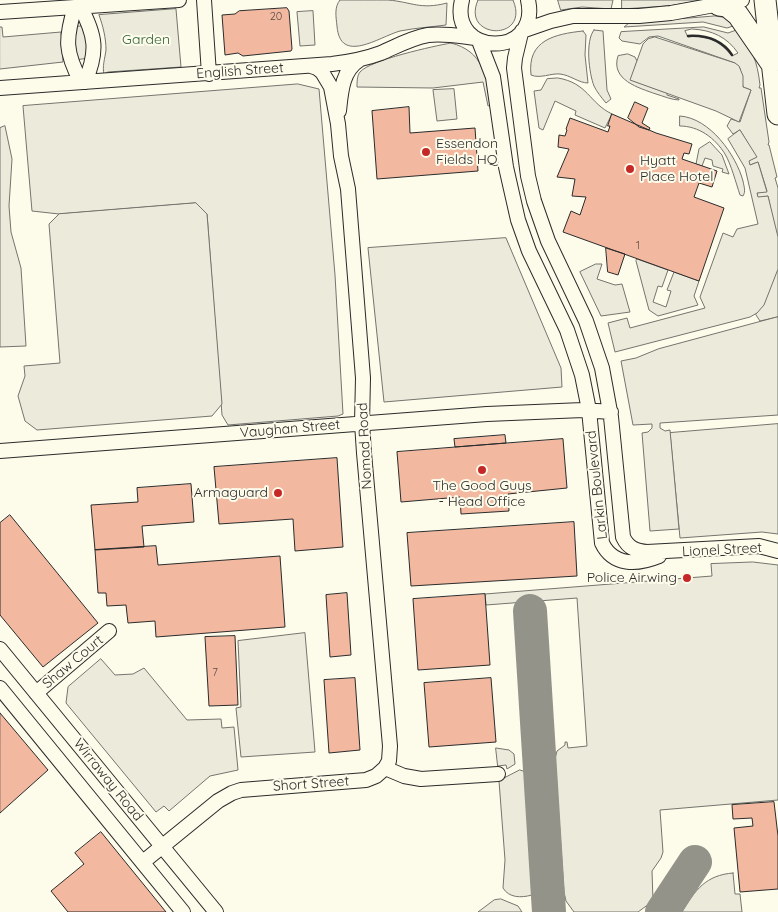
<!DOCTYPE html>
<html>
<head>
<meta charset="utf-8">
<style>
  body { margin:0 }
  canvas { display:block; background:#fdfbea }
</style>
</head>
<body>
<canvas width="778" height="912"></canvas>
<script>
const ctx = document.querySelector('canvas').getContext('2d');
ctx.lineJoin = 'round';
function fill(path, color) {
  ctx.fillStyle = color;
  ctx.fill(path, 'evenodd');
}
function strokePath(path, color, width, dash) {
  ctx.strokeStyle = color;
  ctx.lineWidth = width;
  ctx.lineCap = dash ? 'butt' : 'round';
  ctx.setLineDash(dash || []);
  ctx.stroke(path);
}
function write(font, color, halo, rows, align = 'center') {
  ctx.font = font + ' Quicksand,sans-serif';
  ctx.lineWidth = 4;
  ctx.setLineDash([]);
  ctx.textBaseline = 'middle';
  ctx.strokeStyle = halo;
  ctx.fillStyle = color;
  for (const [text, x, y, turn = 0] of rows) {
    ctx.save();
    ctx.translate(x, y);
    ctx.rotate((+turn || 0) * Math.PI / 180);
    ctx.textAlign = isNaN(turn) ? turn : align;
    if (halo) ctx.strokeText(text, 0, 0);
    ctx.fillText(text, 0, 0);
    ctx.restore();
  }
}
const green = new Path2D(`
  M340,0C356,0 373,0 388,0C412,2 420,10 447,3L446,25C431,27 415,28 400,31C379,37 340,65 337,26C336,17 334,7 340,0Z
  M478,0H513C531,42 460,40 478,0Z
  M558,0H613L611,9L582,7L561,10Z
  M622,0H704L668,6L622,9Z
  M176,9L181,67L108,72L104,74C102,67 105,58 106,50C106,38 103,26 99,15Z
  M715,16L729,18L736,25L727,28L703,22L624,27L629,23Z
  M86,26L89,58L75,60L73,27Z
  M704,27L728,33L739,29C752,51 757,59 760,85L759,88H761L769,142L768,145H769L777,177L775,178L778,188V244L768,196L758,198L757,193L767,191L758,162L750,165L748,161L756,157L740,130L733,134L727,126L731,119L740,122L751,90L743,87L740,68L735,63L658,36L649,37L640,44L622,41L619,38L621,32ZM692,29C712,30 727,37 738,53L732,56C721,42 706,34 688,37L685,31Z
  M594,30L603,31L607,90L611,99L606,103C601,97 597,92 594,86C589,73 585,41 594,30Z
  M583,31L586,35L585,55L588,83C579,83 570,75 560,74C551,73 540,79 531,75C527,40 555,34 583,31Z
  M451,43C483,51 487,76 491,105L488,106L483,82L433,88L357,87C357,82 357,76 360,72C370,60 434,46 451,43Z
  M628,54L635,57L637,61L631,80L667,93V95L679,99V100C672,100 663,96 656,94C639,88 610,80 618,56Z
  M558,78C588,83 589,103 612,114L605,128L575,115L576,111L555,101L543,130L539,128L534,91L541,90L547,79Z
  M298,84L319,89L335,275L343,414L338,416L228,425L222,415L207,214L196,203L59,214L32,211L23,106Z
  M680,116C710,118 736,155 743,181C744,187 746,191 743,196L740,195C736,183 731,164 725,154C715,138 699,126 680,126Z
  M710,142L722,155L729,174L722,172L723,169L713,166L712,160L705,158L702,166L696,164L699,149Z
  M637,259L668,270L662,287L658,286L653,302L666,307L671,291L667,290L674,272L699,281L694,296L698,305L658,316L649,310L636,261Z
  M596,264H602L597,279L615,285L622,284L630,312L601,316L580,272Z
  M778,265V317L760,321L756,315Z
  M778,424V534L762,532L680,538L670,433Z
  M753,562L778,565V800L660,810L663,852L661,858L652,871L653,901L638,912H574L566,901L564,892L555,759L557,751L565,745V742H567L568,748L587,746L577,598L486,605L485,594L712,576L711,564Z
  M496,748L509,750L514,754L515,764L507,769L506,765L498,766Z
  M520,770L526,772L534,892L532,895C521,898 509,898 503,888L505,860L499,781Z
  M733,873L735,894H740L742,912H682C695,890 706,875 733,873Z
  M501,899L518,906L522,912H478L494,900Z`);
fill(green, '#ecebdb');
strokePath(green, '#74746e', 1);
const parking = new Path2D(`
  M313,11L315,45L300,46L297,12Z
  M0,27H2L3,37L61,32L63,62L0,69Z
  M655,37L735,63L739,66L743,76V87L751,90L739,122L716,111L630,80L643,44L648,39Z
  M454,89L457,119L437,121L433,90Z
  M5,126L12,159L9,206L11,232L21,268L26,346L0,347V128Z
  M740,130L757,157L749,161L750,165L758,162L767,192L757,193L758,197L768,196L778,237V269L764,305L757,313L750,317L615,352L608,323L627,318L630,328L705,308L700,297L723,233L733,237L737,229L758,224L745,168L728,139Z
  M196,203L207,214L222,404L212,416L37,430L25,421L18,396L25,376L24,366L60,363L49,224L59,214Z
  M506,238L561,368L562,387L384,402L368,248Z
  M778,317V415L660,423V428L665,431L670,430L679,529L650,531L642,433L648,432L652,428V424L633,425L621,361L636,358L658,349Z
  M305,633L315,752L241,757L236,708L241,707L238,641Z
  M101,659L115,675L133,674L144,668L187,720L221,719L222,728L234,727L238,770L210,776L169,811L164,806L156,812L66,703L68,687Z`);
fill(parking, '#eceadb');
strokePath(parking, '#74746e', 1);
strokePath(new Path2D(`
  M530,611L549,912
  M662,912L695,862`), '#94938a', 34);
const building = new Path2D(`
  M287,8L289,11L292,49L291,51L243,56L238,53L225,55L222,15L235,14L239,11Z
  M635,102L648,108L642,123L650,128L649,130L639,127L628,118Z
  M409,107L410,133L475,128L478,171L377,179L372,111Z
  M612,114L656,133L692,144L689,154L684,153L682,159L717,171L712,187L699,183L694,197L724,208L699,281L563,232L571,211L580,215L586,197L572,196L575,179L557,177L569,149L558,147L559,135L565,136L567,130L566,129L570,118L608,132L610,126H608Z
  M606,248L625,254L618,275L608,272Z
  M505,435L506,443L455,447L454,439Z
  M563,439L567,488L508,494L509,511L461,514L460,497L401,502L397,452Z
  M337,458L343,547L295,551L293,519L219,524L214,467Z
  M191,484L194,522L142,526L144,547L95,550L91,505L138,502L137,488Z
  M10,515L98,623L43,667L0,615V523Z
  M574,522L577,576L411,586L407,533Z
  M156,546L158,565L280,556L285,627L156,637L155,621L128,623L126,605L107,606L106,593H98L95,550Z
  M347,593L351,655L330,657L326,595Z
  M485,594L490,665L418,670L413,599Z
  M235,636L238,705L209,706L205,637Z
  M355,678L360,750L329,753L324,680Z
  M491,678L496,742L429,747L424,683Z
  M0,713L48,770L0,813Z
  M774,802L778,836V889L740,892L734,828L753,826L752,818L733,819L732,805Z
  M101,832L166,912H68L51,891L84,864L75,853Z`);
fill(building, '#f2b8a0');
strokePath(building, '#2b2b2b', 1);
const minor = new Path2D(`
  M204,0L209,74
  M462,0C448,57 541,59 528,0
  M80,6C96,36 98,51 85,82
  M75,7C65,39 65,52 81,82
  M0,12L179,0
  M522,31L551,21L573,16H639L671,13L742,0
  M521,33L515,58L514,68L528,176L534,201L548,241L586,321L602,368L611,417L623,537C628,548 636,551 647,552L759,546L778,551
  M479,41L493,77L506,167L518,220L529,251L567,330L582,375L589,410L602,543C613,566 637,565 659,556
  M311,66L317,68L322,72L331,87L338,124L341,156L348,189L363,378L362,423L364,453L390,746L389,761L385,768
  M0,88L332,64C348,62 365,59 381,53C397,46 411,38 428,35C444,33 459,36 475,38
  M339,111C341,92 342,71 359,60
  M0,451L487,414L583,410L611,412
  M0,649L216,912
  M0,688L183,912
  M36,693L109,631
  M143,862L218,801L232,793L241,790L366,780L376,776L385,768L404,776L421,779L498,774`);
const highway = new Path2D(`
  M765,0L778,114
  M719,5L727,6L738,15L771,63`);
strokePath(minor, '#2b2b2b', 16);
strokePath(highway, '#2b2b2b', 23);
strokePath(minor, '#fdfbea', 14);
strokePath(highway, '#fdfbea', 21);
strokePath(new Path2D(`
  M688,36C706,35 722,40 732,55`), '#2b2b2b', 2.5);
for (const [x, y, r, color] of [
  [426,152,5,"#c62828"],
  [630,169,5,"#c62828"],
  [482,470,5,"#c62828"],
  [278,493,5,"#c62828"],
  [687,578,5,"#c62828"]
]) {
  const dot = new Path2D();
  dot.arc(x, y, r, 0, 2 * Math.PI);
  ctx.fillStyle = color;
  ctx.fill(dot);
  strokePath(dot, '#fdfbea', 2);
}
write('11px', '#5d4e48', null, [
  ["20",276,17],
  ["1",638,246],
  ["7",215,673]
]);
write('14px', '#34623c', '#fdfbea', [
  ["Garden",146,40]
]);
write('14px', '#2b2b2b', '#fdfbea', [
  ["English Street",240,71,-4],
  ["Vaughan Street",290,429,-5],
  ["Nomad Road",365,446,-93],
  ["Larkin Boulevard",597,485,-96],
  ["Lionel Street",722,550,-3],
  ["Shaw Court",73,662,-40],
  ["Wirraway Road",108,780,51],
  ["Short Street",311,784,-4]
]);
write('14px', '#2b2b2b', '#fdfbea', [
  ["Essendon",436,144],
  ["Fields HQ",436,160],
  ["Hyatt",640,161],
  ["Place Hotel",640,177],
  ["The Good Guys",482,486,"center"],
  ["- Head Office",482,502,"center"],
  ["Armaguard",268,493,"right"],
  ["Police Airwing",677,578,"right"]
], 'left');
</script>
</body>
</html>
